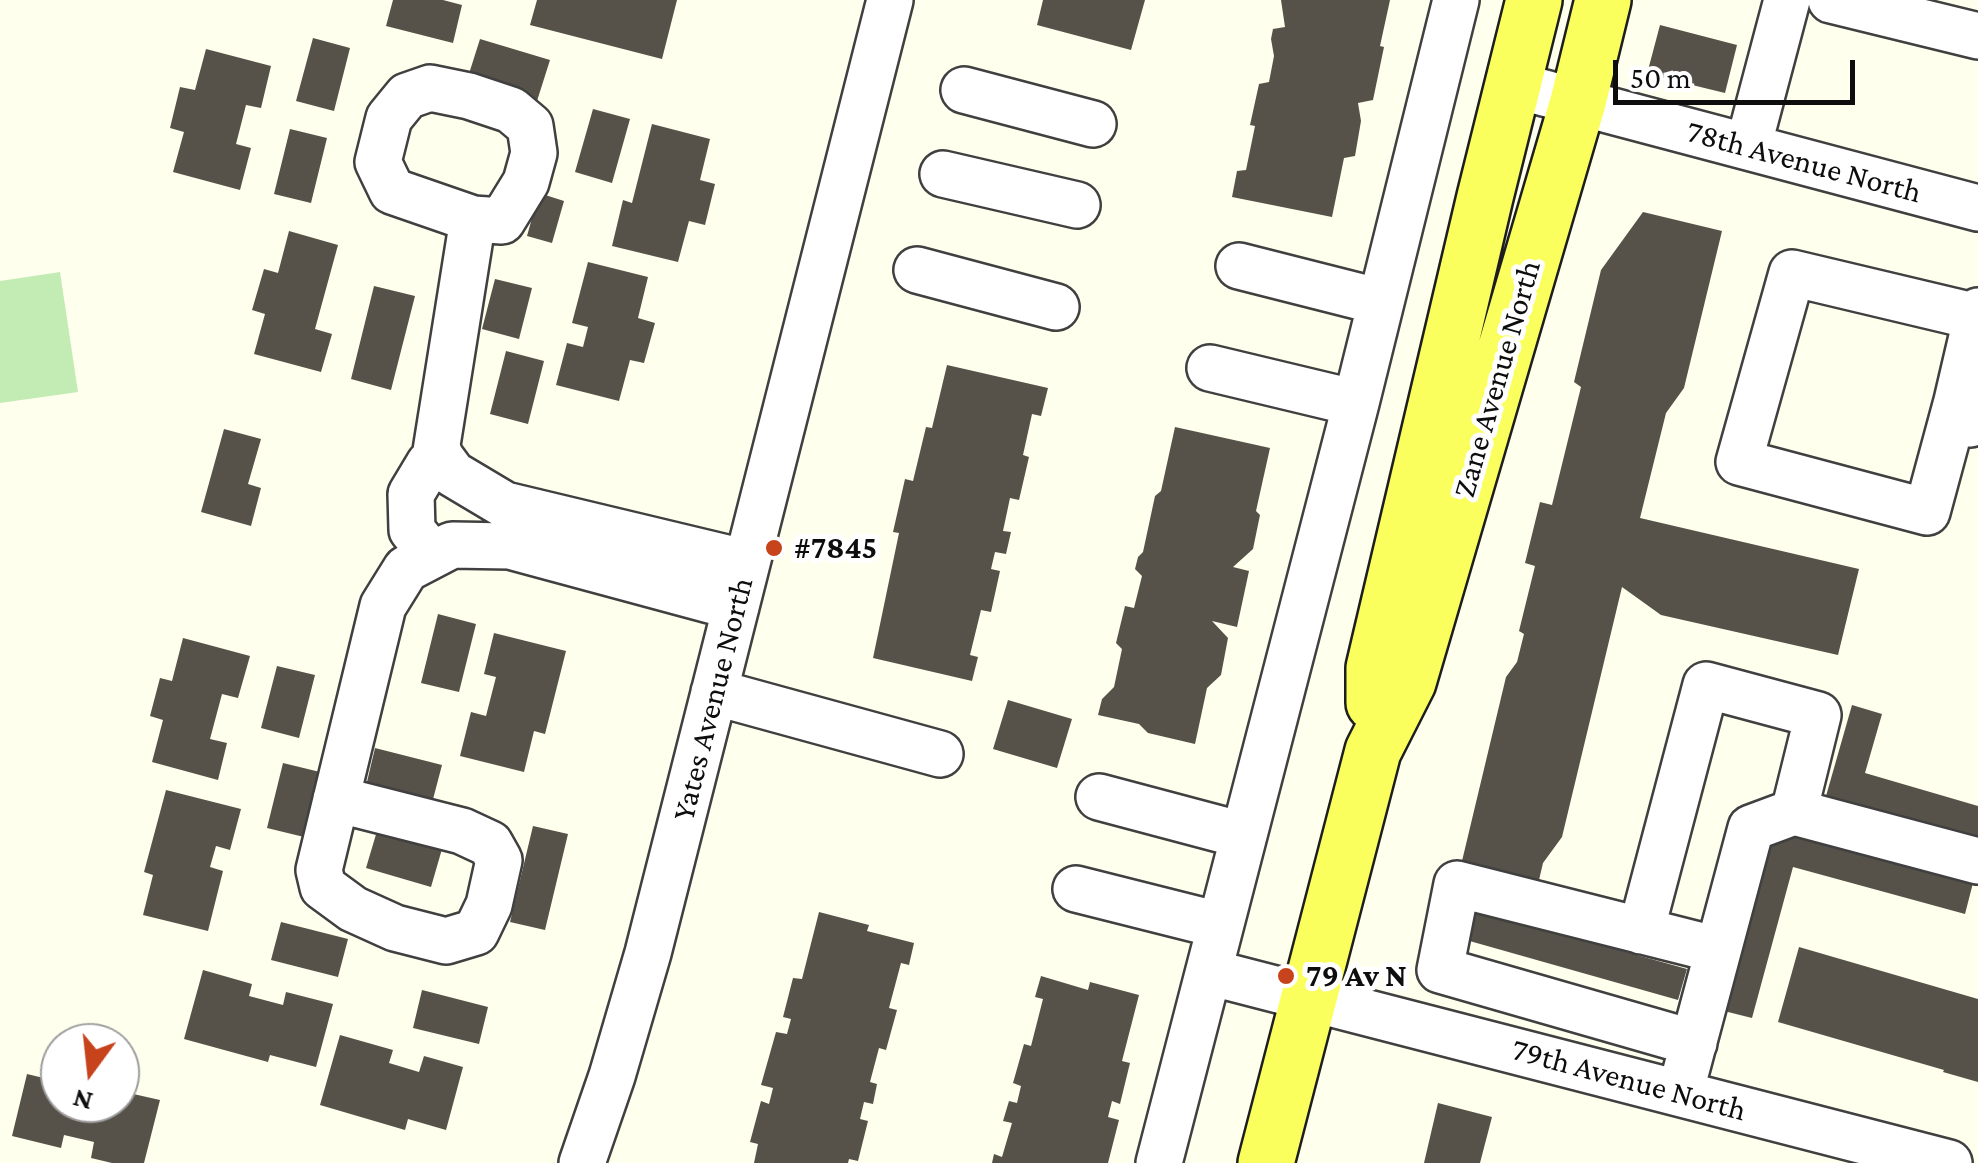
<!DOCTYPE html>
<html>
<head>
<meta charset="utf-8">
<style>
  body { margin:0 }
  #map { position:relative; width:1978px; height:1163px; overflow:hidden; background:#feffed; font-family:"Crimson Pro",serif }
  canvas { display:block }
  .north { position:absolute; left:40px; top:1023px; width:100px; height:100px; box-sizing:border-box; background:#fff; border:2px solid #9e9e9e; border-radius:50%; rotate:195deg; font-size:28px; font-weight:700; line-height:40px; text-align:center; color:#0d0d0d }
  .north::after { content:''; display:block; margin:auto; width:35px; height:45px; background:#c6431c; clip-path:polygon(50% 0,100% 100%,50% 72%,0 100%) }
  .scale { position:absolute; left:1613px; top:60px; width:242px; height:45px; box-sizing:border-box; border:5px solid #0d0d0d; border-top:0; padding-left:12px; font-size:30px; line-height:35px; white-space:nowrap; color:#0d0d0d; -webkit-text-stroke:8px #fff; paint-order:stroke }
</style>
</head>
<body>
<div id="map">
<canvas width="1978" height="1163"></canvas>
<div class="north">N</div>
<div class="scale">50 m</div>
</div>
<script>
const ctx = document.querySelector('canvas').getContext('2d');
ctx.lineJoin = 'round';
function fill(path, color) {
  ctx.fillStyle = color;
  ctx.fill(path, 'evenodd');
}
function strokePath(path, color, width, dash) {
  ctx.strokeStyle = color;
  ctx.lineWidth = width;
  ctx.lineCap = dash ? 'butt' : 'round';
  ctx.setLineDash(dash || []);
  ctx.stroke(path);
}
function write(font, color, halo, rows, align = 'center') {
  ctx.font = font + ' "Crimson Pro",serif';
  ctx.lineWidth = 10;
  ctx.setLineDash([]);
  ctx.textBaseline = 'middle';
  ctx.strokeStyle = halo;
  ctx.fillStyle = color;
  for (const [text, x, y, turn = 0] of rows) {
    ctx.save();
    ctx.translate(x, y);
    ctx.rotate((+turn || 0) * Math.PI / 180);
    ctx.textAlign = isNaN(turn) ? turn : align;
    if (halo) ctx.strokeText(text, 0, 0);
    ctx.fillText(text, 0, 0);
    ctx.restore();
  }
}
fill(new Path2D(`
  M60,272L78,392L0,403V281Z`), '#c2ecb4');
fill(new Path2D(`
  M393,0H443L462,5L453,43L386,26Z
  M537,0H677L662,59L530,25Z
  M1043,0H1145L1131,50L1037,25Z
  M1281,0H1390L1380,46L1384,47L1373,100L1358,103L1361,121L1355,156L1344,158L1332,217L1232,197L1237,171L1246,170L1255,126L1250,125L1259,84L1269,82L1274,56L1271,39L1273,29L1285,27Z
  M1660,25L1737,45L1725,93L1647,74Z
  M313,38L350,48L334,111L296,101Z
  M480,39L550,60L537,101L467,80Z
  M206,49L271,66L261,108L246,105L236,144L251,148L240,190L173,172L184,132L170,128L180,87L195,90Z
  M593,109L630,119L612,183L575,172Z
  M652,124L710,139L700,180L715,184L705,225L689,221L678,262L612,246L623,200L632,203Z
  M290,129L327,138L311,203L274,194Z
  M539,193L564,201L552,243L527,236Z
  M1643,212L1722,231L1684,388L1666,413L1640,518L1859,569L1838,655L1661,615L1622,587L1562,837L1543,863L1539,880L1462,861L1506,677L1517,662L1524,634L1519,631L1535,566L1525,563L1540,502L1552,505L1581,387L1574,382L1601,270Z
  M289,231L338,245L315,329L332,334L321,372L254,354L265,314L252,310L264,269L278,273Z
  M588,262L648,277L638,318L655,323L644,363L630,360L619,401L556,385L567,343L583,347L588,327L572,323Z
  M495,279L532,288L519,339L482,329Z
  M374,286L415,296L391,390L351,379Z
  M506,351L544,361L528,424L490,414Z
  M947,365L1048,388L1041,416L1032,414L1023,455L1029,457L1019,500L1010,498L1003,531L1011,532L1006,554L995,552L991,569L1000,571L991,612L981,610L970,655L978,657L972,681L873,658L899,533L893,532L905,479L913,481L926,427L932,428Z
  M1175,427L1270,448L1256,511L1260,515L1253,549L1233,567L1249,571L1237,627L1212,621L1228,638L1221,675L1207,688L1195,744L1148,733L1139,724L1098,715L1102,699L1114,687L1122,649L1116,643L1125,606L1134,608L1142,576L1135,569L1138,557L1143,552L1155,496L1161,491Z
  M224,429L261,439L248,484L261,488L251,526L201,512Z
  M438,614L476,624L459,692L421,683Z
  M494,633L566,651L545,734L534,731L524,772L460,756L471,712L486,716L496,677L484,674Z
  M183,638L250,656L238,698L222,694L210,739L227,743L218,780L152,762L163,720L150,716L160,678L172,681Z
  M277,666L315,675L299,738L261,728Z
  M1008,700L1072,719L1057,768L993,749Z
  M1852,705L1882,714L1865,773L1978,806V839L1826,796Z
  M375,748L442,765L432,803L366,786Z
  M283,763L320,772L304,837L267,828Z
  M166,790L241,809L230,850L216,846L210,867L223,871L208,931L143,915L153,875L144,872Z
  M533,826L568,834L545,930L510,922Z
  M1772,830L1973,883L1965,914L1793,867L1752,1018L1724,1011Z
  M377,831L442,849L431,887L366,868Z
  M1468,908L1687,969L1678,1000L1459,938Z
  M819,912L869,925L867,931L914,943L909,965L901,963L889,1008L897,1010L886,1050L879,1048L870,1082L877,1084L873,1104L864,1102L860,1119L868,1121L858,1161L849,1159L848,1163H754L758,1144L750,1142L761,1101L769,1104L773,1088L761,1085L776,1032L787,1034L791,1019L783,1017L793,978L802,979Z
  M281,922L348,939L338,977L271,960Z
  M1799,947L1978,999V1082L1943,1072L1944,1070L1778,1022Z
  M203,970L252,984L249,996L283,1005L286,992L333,1004L316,1067L270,1055L268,1062L184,1039Z
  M1041,976L1088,990L1090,982L1139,995L1122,1061L1130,1063L1120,1104L1112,1101L1108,1117L1119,1120L1108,1163H992L994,1154L1002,1157L1012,1123L1003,1121L1009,1101L1017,1103L1021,1086L1013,1083L1024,1044L1031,1046L1043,999L1035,997Z
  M422,990L488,1007L479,1044L413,1028Z
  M340,1035L393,1050L389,1063L419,1072L424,1056L463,1067L446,1130L408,1119L405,1130L320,1105Z
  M27,1074L60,1082V1103H120V1091L160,1100L144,1163H112L91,1158L94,1142L64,1135L61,1148L12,1136Z
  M1438,1103L1492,1117L1480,1163H1424Z`), '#565249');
const minor = new Path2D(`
  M1831,0L1978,36
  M1514,85L1978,208
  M964,90L1093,124
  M1748,147L1787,0
  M943,174L1077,205
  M473,219L392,191L378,162L389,118L407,96L430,88L469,96L511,110L530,126L534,153L526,182L502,221L473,219L436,451L453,474L505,505L747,563
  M1239,266L1381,302
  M917,270L1056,307
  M1210,368L1356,403
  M1957,401L1927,512L1739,462L1792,273L1977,317
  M1970,424L1957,401L1978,311
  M432,555L412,530L411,494L429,464L440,455
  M714,692L940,754
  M1099,797L1242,835
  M336,799L462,831L490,844L499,860L489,905L476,932L446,941L395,928L353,909L323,887L319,870L383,606L406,569L452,545L510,546L736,607
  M1076,889L1219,925
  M1641,931L1706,685L1818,715L1794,812
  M1209,972L1949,1163
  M1694,1043L1440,970L1457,884L1718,950
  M1686,1071L1751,828L1794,812L1978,861
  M582,1163L612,1076L648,953L890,0
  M1159,1163L1356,403L1456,0`);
const major = new Path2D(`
  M1374,703V668L1485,197L1534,0
  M1266,1163L1373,751L1408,682L1578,102L1603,0`);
strokePath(minor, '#404040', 50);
strokePath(major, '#1e1e1e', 60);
strokePath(minor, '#fff', 45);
strokePath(major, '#faff5d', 55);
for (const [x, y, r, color] of [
  [774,548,10,"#c6431c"],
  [1286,976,10,"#c6431c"]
]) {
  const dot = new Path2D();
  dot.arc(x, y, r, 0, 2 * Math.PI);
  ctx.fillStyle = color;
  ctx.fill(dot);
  strokePath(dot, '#fff', 4);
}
write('32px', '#0d0d0d', '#fff', [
  ["78th Avenue North",1804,162,15],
  ["Zane Avenue North",1497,379,-74],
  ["Yates Avenue North",713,699,-76],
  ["79th Avenue North",1629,1080,15]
]);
write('bold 32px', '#0d0d0d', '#fff', [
  ["#7845",794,548],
  ["79 Av N",1306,976]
], 'left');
</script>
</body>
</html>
